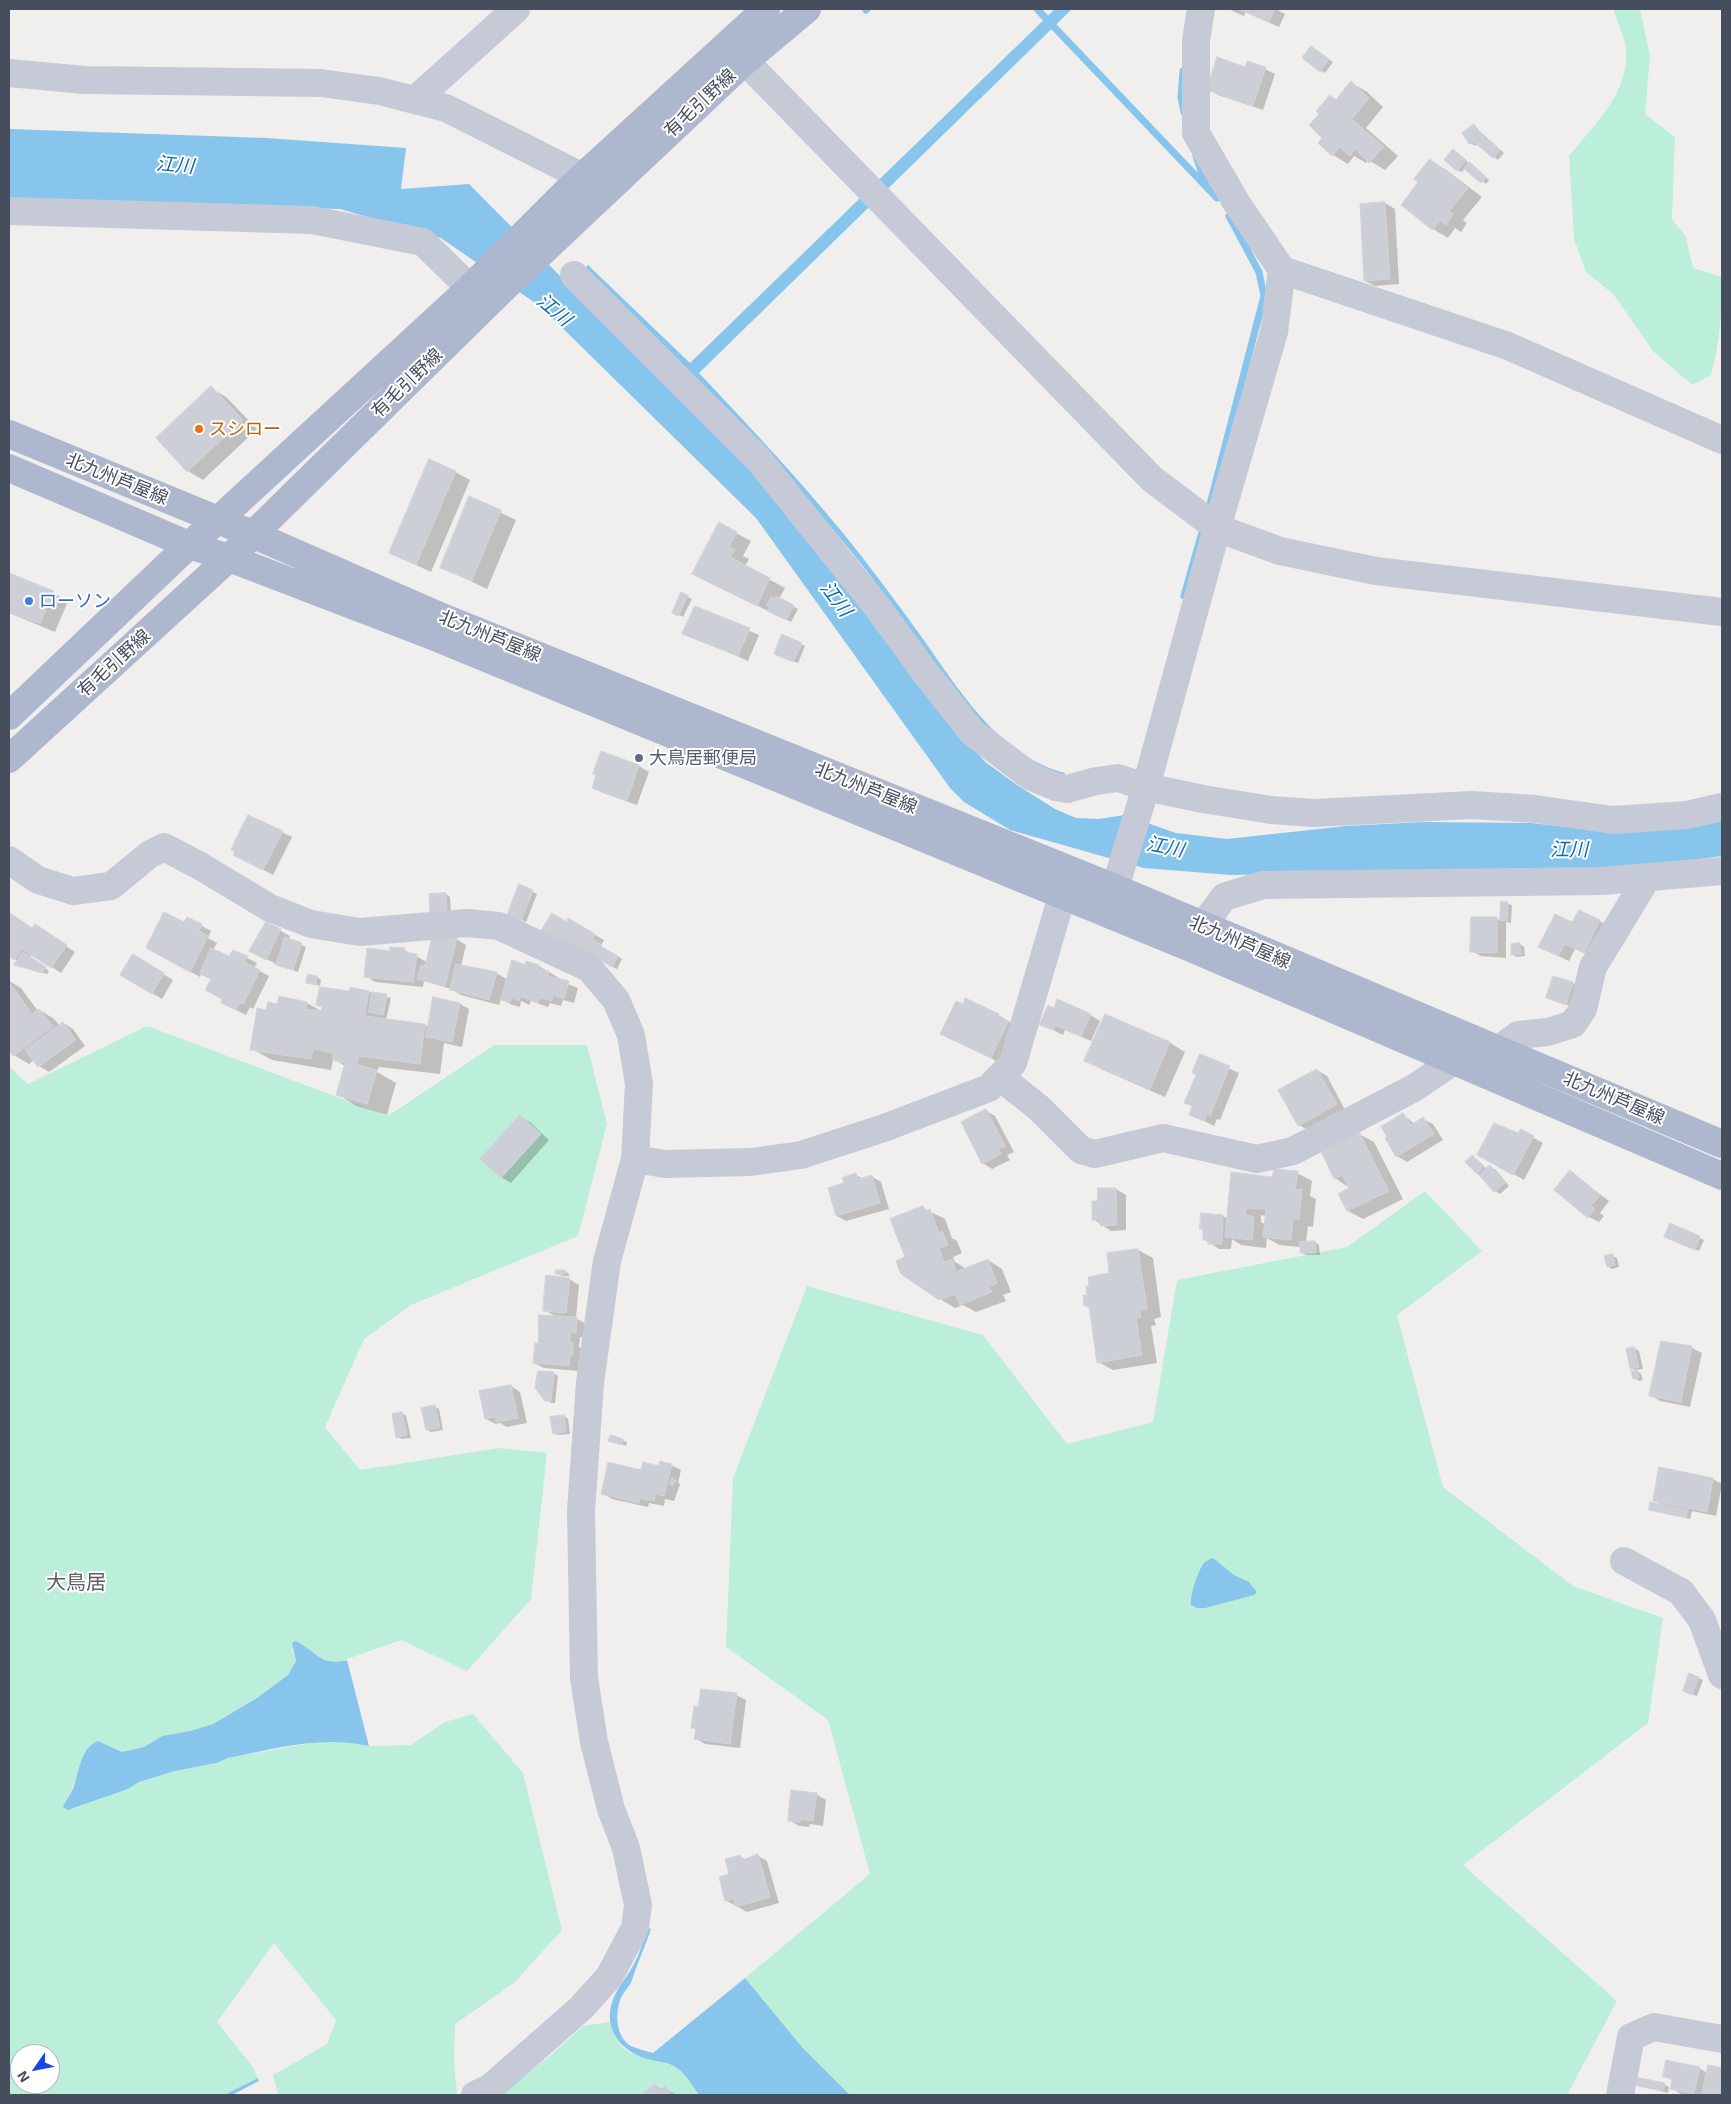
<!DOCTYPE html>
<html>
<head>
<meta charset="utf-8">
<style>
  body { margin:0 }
  #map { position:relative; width:1731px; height:2104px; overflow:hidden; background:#f1efee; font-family:"Exo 2",sans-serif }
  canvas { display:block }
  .frame { position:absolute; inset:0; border:10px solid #464d5c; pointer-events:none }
  .north { position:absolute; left:10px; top:2044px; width:50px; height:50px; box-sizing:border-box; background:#fff; border:1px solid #b5b8be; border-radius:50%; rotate:237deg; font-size:14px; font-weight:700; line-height:20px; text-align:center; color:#464d5c }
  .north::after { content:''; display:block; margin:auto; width:18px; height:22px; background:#1648e3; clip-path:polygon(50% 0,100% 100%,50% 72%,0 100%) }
</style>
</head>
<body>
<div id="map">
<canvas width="1731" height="2104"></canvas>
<div class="frame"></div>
<div class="north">N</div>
</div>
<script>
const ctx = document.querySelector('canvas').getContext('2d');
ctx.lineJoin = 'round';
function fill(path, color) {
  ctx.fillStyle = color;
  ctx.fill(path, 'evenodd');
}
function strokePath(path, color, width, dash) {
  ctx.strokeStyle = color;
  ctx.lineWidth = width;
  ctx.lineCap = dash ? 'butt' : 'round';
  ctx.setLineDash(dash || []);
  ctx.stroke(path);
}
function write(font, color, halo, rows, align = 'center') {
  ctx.font = font + ' "Exo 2","Noto Sans JP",sans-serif';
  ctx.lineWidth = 4;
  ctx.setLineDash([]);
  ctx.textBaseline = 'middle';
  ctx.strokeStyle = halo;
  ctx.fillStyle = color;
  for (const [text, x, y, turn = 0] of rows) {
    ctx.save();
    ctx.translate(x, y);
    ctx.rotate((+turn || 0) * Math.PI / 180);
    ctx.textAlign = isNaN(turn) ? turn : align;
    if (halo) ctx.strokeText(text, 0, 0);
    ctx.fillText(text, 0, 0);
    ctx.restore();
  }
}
fill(new Path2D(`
  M1613,9H1640L1650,56L1645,114L1675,137L1672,219L1686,237L1693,268L1722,277C1722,310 1720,343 1711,375L1692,385L1654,352L1613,294L1586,272L1574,239L1569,156C1594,125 1630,92 1626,49C1625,36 1617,21 1613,9Z
  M147,1026L388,1116L494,1045H587L607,1124L578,1236L411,1305L364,1339L325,1427L360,1470L499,1448L547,1453L531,1599L467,1671L401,1640L336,1663L316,1657L300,1643L292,1649L296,1661L288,1675L257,1698L213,1724L190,1731L162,1736L144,1747L122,1752L98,1741C77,1750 79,1781 67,1799L111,1794L128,1789L139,1782L175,1771L215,1763L228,1758L322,1741L353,1742L369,1746L411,1745L445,1722L473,1714L523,1773L562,1930L514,1983L455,2024L454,2061L457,2095H278L273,2075L327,2044L336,2020L274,1943L217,2022L253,2067L258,2078L224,2095H9V1066L28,1084ZM20,2054H50V2084H20Z
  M1425,1191L1482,1251L1397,1315L1443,1487L1573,1586L1663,1618L1648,1723L1463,1865L1617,2001L1567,2095H850L802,2047L745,1978L870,1874L828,1720L726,1647L733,1478L807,1286L983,1335L1067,1444L1153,1422L1177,1280L1347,1247Z
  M610,2022C621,2067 649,2050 677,2068C686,2073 693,2087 699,2095H498L550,2056L583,2026Z`), '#bcefda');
fill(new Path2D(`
  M1055,9H1072L699,373C748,425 797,477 843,533C869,565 894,599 918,632C957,686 996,755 1065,773L1064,776C982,760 911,627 862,565C822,515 779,467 736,418L767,480L984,761L1017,785L1055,809L1076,818L1099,819L1124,815L1176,833L1227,839L1346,826L1423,822L1531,823L1622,833L1722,819V856L1643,867L1231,875L1144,868L1010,830L964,802L950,788L756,518L541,307L441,238L340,209L9,201V129L267,138L406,148L401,189L469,184L573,289L583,270L588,265L690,363Z
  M1213,1558L1234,1575L1249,1582L1257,1592L1254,1595L1205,1608H1197L1191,1605C1189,1598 1199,1567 1205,1562C1208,1560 1210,1559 1213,1558Z
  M295,1641C316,1650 319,1667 347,1660L369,1746C322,1735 274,1749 228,1758L216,1763L175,1771L139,1782L128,1789L73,1808L68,1810L63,1807C66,1800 70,1795 73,1789C79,1772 80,1748 98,1741L122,1752L144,1747L162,1736L190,1731L213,1724L257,1698L288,1675L296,1661L292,1643Z
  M648,1928L651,1929C645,1947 637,1964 632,1980C630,1987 622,1993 620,2000C615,2015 616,2037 631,2046C638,2049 646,2051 653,2053L745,1978L802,2047L850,2095H699C693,2087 686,2074 677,2068C668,2061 655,2062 644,2058C617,2048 602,2026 614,1997C619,1985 628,1976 634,1964C640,1953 643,1940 648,1928Z
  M258,2078L259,2081L232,2095H224Z`), '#88c5ed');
fill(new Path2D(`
  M1228,9H1276L1285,14L1279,27L1246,12L1244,16Z
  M1315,50L1333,62L1325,73L1303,58Z
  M1246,68L1265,69L1275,74L1263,110L1218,95L1208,89Z
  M1351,83L1366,91L1383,107L1366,128L1398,156L1385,170L1368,160L1366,163L1354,156L1348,164L1333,155L1319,143L1324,138L1320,114L1330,96L1337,100Z
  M1474,126L1504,153L1498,160L1478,144L1475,146L1470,143L1464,134Z
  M1457,153L1489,180L1486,184L1465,168L1462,172L1457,170Z
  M1430,161L1445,169L1482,197L1463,220L1467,223L1461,232L1455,228L1448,238L1433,229L1403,205L1420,182Z
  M1385,203L1395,209L1399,284L1375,286L1365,281L1361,205Z
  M211,388L226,397L257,429L203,480L188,471L157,439Z
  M455,472L470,480L431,572L390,553Z
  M470,498L516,520L487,589L441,567Z
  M719,524L751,541L743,556L749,559L745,566L785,588L779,599L798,609L791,622L708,582Z
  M9,574L53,593L68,601L55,632L9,613Z
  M682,594L692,599L683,617L673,612Z
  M695,607L759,635L748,661L684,633Z
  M801,644L805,646L798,663L779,656Z
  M601,753L639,766L649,772L637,805L603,793L593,788Z
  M282,832L292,837L273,875L244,860Z
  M520,886L537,894L526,922L513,916Z
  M446,894L450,897L451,914L436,915Z
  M1502,902L1512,905L1511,923L1506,922V958L1481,956L1471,951L1496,918L1501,921Z
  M10,915L33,929L45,932L75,952L61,973L32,954L30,957L49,971L47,974L15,965L18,961L9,955Z
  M188,918L211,931L208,938L217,943L213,950L230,957L233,952L247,958L257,963L254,968L269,976L253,1009L250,1007L246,1015L222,1003L224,999L212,980L201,974L200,977L148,948L185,924Z
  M569,920L604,940L601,946L622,959L617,969L552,936Z
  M1599,921L1609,926L1594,957L1575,949L1569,961L1549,952Z
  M266,923L290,936L288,940L306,947L298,972L276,964L259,955Z
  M456,939L466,945L461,966L496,973L508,980L526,967L527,962L539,966L559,978L558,980L578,988L574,1003L563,1000L561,1006L550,1003L548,1007L531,1001L529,1005L521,1001L520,1007L512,1005L501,999L499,1005L461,995L451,989L424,981L423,987L375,982L366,976L391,953L404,950L427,962Z
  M1520,944L1524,947L1525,956L1517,957L1512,954Z
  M133,956L173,980L162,999L122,975Z
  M317,977L321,980L320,986L308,982Z
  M9,981L21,988L38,1011L40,1010L54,1019L60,1026L63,1023L73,1029L85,1046L49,1072L39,1066L34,1060L29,1064L14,1055L9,1048Z
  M1573,983L1577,986L1570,1006L1548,998Z
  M369,992L391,998L386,1020L425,1025L429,1028L460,1004L469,1009L462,1047L444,1043L440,1074L379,1067L377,1072L396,1083L387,1115L357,1106L337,1094L345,1066L335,1060H333L331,1070L272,1060L252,1049L267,1011L278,1006L307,1003L323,1012L351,993Z
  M963,1005L998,1015L1013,1024L1006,1066L942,1033Z
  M1055,1009L1090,1015L1100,1021L1091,1041L1065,1030L1063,1035L1041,1024Z
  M1105,1015L1170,1043L1185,1052L1165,1097L1101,1069L1086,1060Z
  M1200,1055L1239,1073L1220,1120L1217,1119L1214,1126L1190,1114L1193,1107Z
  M1317,1070L1327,1076L1345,1110L1308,1130L1299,1125Z
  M986,1111L995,1116L1014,1152L1007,1155L1010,1160L992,1169L983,1163Z
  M1403,1115L1415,1124L1423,1119L1433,1124L1443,1140L1407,1162L1397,1156L1386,1139Z
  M520,1117L530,1122L549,1140L511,1183L501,1177Z
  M1521,1131L1543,1143L1524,1180L1479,1154L1519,1134Z
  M1359,1134L1374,1142L1403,1199L1363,1219L1348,1211L1351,1189L1335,1178Z
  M1472,1157L1487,1169L1490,1167L1495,1169L1509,1186L1500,1194L1495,1191L1477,1173Z
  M1571,1172L1609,1201L1600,1213L1604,1216L1599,1222L1589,1217Z
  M1297,1173L1312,1181L1310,1196L1316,1199L1313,1227L1308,1226L1306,1242H1315L1319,1245L1320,1255H1306L1302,1253L1301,1247L1279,1245L1267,1238L1266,1248L1241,1245L1232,1239L1231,1249H1219L1204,1239V1230L1202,1228L1223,1216L1228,1219L1273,1178ZM1261,1215L1267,1216L1266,1225L1261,1222Z
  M856,1175L863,1179L871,1176L881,1182L889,1209L846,1221L837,1216L845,1184Z
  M1116,1189L1126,1195V1230L1111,1231L1093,1219L1098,1202L1099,1190Z
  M923,1208L945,1219L952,1238L957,1241L962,1253L953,1257L955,1262L967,1269L988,1260L1002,1269L1011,1292L1003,1295L1006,1301L976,1312L963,1305L955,1308L940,1299L906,1258Z
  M1670,1225L1704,1240L1699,1251L1670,1239Z
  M1138,1250L1153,1258L1161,1317L1154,1319L1156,1325L1151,1326L1157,1363L1113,1370L1098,1362L1091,1309L1086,1306L1089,1296Z
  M1613,1256L1617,1258L1619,1267L1612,1269L1608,1266Z
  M565,1271L569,1274V1276H562L557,1273Z
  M569,1279L579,1285L576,1318L586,1324V1338L580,1337L579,1347L583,1349L582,1360L579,1359L578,1371L544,1368L534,1363L539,1345L557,1317L544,1310Z
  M1662,1342L1692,1348L1702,1353L1690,1407L1660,1401L1650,1395Z
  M1634,1348L1639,1351L1643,1369L1636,1370L1641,1374L1643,1380L1639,1381L1634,1378L1637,1371L1631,1368Z
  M553,1373L558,1376L555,1403H551L546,1400Z
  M511,1386L520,1392L527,1423L507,1427L500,1423L496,1424L486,1419Z
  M434,1406L439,1409L443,1430L431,1432L427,1430Z
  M402,1413L406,1416L411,1438L402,1439L397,1437Z
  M564,1416L568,1419L570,1434L558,1435L554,1433Z
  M611,1436L627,1442L626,1446L610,1440Z
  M671,1465L681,1470L678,1483L680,1484L674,1501L665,1499L664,1506L649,1503L648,1507L612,1499L602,1493L642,1472Z
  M1713,1479L1722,1484L1716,1516L1692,1511L1690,1519L1650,1509L1662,1505L1654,1500Z
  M1698,1678L1703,1680L1697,1696L1689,1693Z
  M736,1695L746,1700L740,1748L705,1744L695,1738L697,1730L692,1727L699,1709Z
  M816,1794L826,1800L823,1826L810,1824L809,1827L799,1826L789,1820Z
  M740,1856L746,1860L758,1856L767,1861L779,1903L747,1912L727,1901L720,1878L730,1875Z
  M1709,2067L1722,2069V2095L1681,2094L1671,2088L1673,2081L1664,2076L1699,2068L1707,2073Z
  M1664,2084L1669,2087L1668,2093L1635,2085Z
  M655,2085L663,2090L665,2088L676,2095H642Z`), '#0003');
strokePath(new Path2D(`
  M1037,9L1217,198
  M866,10L867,9
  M1183,71L1181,97L1184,112
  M1196,156L1202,174L1207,183
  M1208,512L1264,296L1259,272L1229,216
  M1184,596L1202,532`), '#88c5ed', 7);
const building = new Path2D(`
  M1239,9H1275L1269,22Z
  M1311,46L1329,59L1320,72L1302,58Z
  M1217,57L1245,67L1247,61L1266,67L1253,106L1207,90Z
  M1351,81L1369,98L1352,119L1384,147L1369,163L1355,149L1350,156L1340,147L1332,156L1318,143L1322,138L1309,125L1319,114L1316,111L1330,95L1335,101Z
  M1474,124L1479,131L1500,150L1493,158L1474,142L1469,144L1462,133Z
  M1453,149L1466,160L1457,171L1444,160Z
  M1430,159L1468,188L1449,211L1453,214L1446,225L1440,221L1432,230L1401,205L1418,182L1414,179Z
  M1470,162L1486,177L1481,183L1464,169Z
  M1385,202L1390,279L1364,281L1360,204Z
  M211,386L243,420L187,472L156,438Z
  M429,459L456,471L416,565L389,553Z
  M469,496L501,510L472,581L440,568Z
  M719,522L737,532L729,547L735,550L730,557L770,578L757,606L692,574Z
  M9,573L54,591L40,624L9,612Z
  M681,592L688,595L678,616L672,613Z
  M772,596L774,599L776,596L794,605L786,620L767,611L769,607L767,605Z
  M695,606L750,628L738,656L682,634Z
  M782,634L802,643L793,662L774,654Z
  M601,751L639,765L627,801L592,788L596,775L593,774Z
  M248,815L283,831L263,870L233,855L235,852L231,850Z
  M519,884L533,890L521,921L507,915Z
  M446,893L447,912L430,914L429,894Z
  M1501,901L1508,902L1507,921L1500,920Z
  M1579,910L1600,920L1584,953L1565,944L1558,956L1538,947L1555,914L1572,922Z
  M164,912L184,922L187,917L202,924L199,931L208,936L190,972L146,948Z
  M10,913L32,928L35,924L67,945L51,968L22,949L14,960L9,956Z
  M552,913L567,922L568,918L595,934L592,939L602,945L593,959L541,931Z
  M1471,917H1497V953L1470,952Z
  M266,922L281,929L266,960L249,951Z
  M440,935L457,938L445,986L417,979L421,965L425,966L432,937L439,939Z
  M285,937L302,943L293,970L276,965Z
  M1520,943L1521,954L1511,955V944Z
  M390,947L405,948L404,952L417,954L413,982L364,977L367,948L390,951Z
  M602,947L618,956L612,967L596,958Z
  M211,948L229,956L233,950L248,956L244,962L260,970L243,1004L240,1003L236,1010L221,1003L222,999L205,990L211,979L200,974Z
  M23,952L46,967L42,973L14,965Z
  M133,954L164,973L152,994L120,975Z
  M512,960L525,965L526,961L539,965L538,969L549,971L548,976L569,981L564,999L553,995L552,1001L540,998L538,1003L521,996L519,1001L511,997L510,1002L501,1000Z
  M456,964L497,972L489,1000L450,990Z
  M308,974L317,976L316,985L306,983Z
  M1553,976L1573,982L1566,1005L1546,998Z
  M9,982L32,1014L39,1009L53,1026L13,1056L9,1050Z
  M320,987L350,991V987L369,991L365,1016L425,1024L420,1064L359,1056L356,1064L377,1070L367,1104L336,1095L345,1063L333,1060V1053L313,1049L311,1059L250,1050L257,1008L266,1010L268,1002L277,1004L279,996L307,1002L306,1009L321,1011L322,1007L316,1005Z
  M372,992L387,994L383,1015L369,1012Z
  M433,997L460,1003L452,1042L426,1037Z
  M965,998L999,1014L998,1017L1008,1022L991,1058L940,1034L956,1001L963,1004Z
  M1057,999L1091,1014L1081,1036L1055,1025L1053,1030L1039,1025L1048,1005L1054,1008Z
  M1105,1014L1170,1042L1150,1089L1084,1061Z
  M63,1022L76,1040L38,1067L25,1050Z
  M1200,1054L1230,1066L1210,1116L1207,1114L1204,1121L1189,1115L1192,1106L1184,1103L1196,1075L1192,1073Z
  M1317,1069L1337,1104L1298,1126L1278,1090Z
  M986,1109L1005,1146L998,1149L1001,1154L982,1164L961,1122Z
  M1403,1113L1411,1125L1423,1117L1434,1134L1396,1157L1385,1138L1387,1137L1381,1127Z
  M520,1115L541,1134L501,1178L480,1159Z
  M1494,1123L1518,1133L1521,1129L1534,1136L1513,1175L1477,1155Z
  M1359,1132L1389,1191L1347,1211L1338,1194L1349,1188L1342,1175L1334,1179L1321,1151Z
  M1472,1155L1484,1166L1477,1174L1465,1162Z
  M1490,1165L1505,1183L1494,1192L1479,1175Z
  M1274,1169L1298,1171L1295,1190L1302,1189L1299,1219H1293L1291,1240L1263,1237L1266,1209L1246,1208V1215L1254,1217L1252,1240L1225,1237L1231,1172L1272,1177Z
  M1570,1170L1600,1195L1591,1206L1595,1209L1588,1218L1554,1190Z
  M856,1173L858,1179L872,1175L880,1203L836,1216L828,1188L844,1183L842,1178Z
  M1098,1188H1116L1117,1225L1100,1226V1220H1092V1201H1097Z
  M923,1206L925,1211L930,1209L939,1233L942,1231L948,1245L939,1248L944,1262L952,1259L956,1272L988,1259L997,1283L989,1287L992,1292L960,1305L955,1294L939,1300L901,1274L896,1261L905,1257L890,1219Z
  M1201,1213L1223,1215L1222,1244H1208V1240H1203V1229H1200Z
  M1670,1223L1700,1236L1695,1250L1664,1237Z
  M1315,1241L1316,1253H1300V1242Z
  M1138,1249L1147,1309L1140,1311L1141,1317L1136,1318L1142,1355L1097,1363L1089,1305L1084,1306L1083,1295H1087L1086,1286H1089L1088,1277L1109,1273L1107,1253Z
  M1613,1254L1615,1265L1607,1267L1604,1256Z
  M556,1270H565V1274H556Z
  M546,1275L570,1278L566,1313L543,1311Z
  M539,1315L577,1317L576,1333L571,1332L569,1342H573V1355H570L569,1366L533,1363L535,1343L538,1344Z
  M1661,1341L1692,1346L1681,1402L1649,1396Z
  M1634,1347L1639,1367L1630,1369L1626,1349Z
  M1637,1370L1639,1378L1633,1379L1631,1371Z
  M538,1371L554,1372L551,1401H545L535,1388Z
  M511,1385L518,1418L496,1422L495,1417L485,1419L479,1391Z
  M435,1405L440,1428L426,1430L421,1408Z
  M402,1412L407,1435L396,1438L392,1414Z
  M564,1415L566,1432L553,1434L550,1417Z
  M611,1435L623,1439L622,1445L608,1441Z
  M660,1461L672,1464L664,1496L656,1494L654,1501L640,1498L639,1503L601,1494L608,1462L641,1470L643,1462L659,1466Z
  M1659,1467L1713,1478L1707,1512L1653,1501Z
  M673,1478L676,1481L672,1486L669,1483Z
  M1650,1502L1688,1510L1686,1518L1649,1510Z
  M1689,1673L1699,1677L1692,1695L1683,1691Z
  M701,1689L737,1693L730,1744L694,1739L696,1728H691L694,1706L698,1707Z
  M791,1790L817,1793L813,1821L800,1819V1822L788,1821Z
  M758,1854L770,1897L736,1907L733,1899L725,1901L719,1877L729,1874L725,1859L740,1855L742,1860Z
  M1666,2060L1700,2067L1694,2094L1670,2089L1672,2079L1663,2077Z
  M1708,2065L1722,2068V2095H1702Z
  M1635,2077L1665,2083L1663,2091L1633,2085Z
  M655,2084L660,2090L665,2086L672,2095H641Z`);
fill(building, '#cdcfd6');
strokePath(building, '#d2d3da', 1);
strokePath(new Path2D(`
  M1201,9L1196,41V133L1236,202L1282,270L1508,346L1722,440
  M745,61L1152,479L1217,528L1280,551L1376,571L1722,612
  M9,73L85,80L321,83L379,91L446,108L583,177L602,189
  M415,100L516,9
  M9,211L312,220L423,242L470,288
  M574,275L759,460L878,608L924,671L972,732L1030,776L1056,787L1067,789L1096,781L1118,778L1146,787L1203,799L1271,810L1314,813L1472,805L1535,809L1613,820L1687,815L1722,807
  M9,860L38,880L73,891L111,886L150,854L164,847L200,866L270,908L311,924L360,932L467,923L499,926L589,968L616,1000L631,1035L639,1084L635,1159L607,1261L590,1383L581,1511L584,1678L594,1742L611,1809L626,1848L638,1905L635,1928L609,1977L581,2008L490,2088L475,2095
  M1115,888L1146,787L1217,528L1274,332L1282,270
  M1193,946L1202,927L1224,897L1263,885L1602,881L1722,871
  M1498,1050L1518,1035L1548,1032L1573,1024L1583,1009L1593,967L1647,878
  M1000,1077L1039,1108L1081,1150L1095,1154L1163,1138L1257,1159L1293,1151L1414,1088L1454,1061
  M635,1159L665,1164L751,1162L801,1155L884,1128L989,1088L1013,1063L1062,896
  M1624,1561L1681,1592L1702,1620L1722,1675
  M1620,2095L1631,2037L1654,2027L1722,2039`), '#c5cad6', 28);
strokePath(new Path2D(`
  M9,434L252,534L442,617L1115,888L1722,1144
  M9,468L189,545L229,558L435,637L1191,948L1722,1176
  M9,716L189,545L218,520L470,288L571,187L766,9
  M9,759L229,558L505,287L745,61L807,9`), '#adb8ce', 28);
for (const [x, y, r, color] of [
  [199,429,5,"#e8710a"],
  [29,601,5,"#3f7fe0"],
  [639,758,5,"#5c6f8a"]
]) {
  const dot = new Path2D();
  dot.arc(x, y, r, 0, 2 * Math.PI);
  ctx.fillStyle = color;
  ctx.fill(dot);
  strokePath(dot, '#fff', 2);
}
write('18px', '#464d5c', '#fff', [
  ["有毛引野線",700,103,-43],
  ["有毛引野線",407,383,-44],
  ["北九州芦屋線",117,479,22],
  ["北九州芦屋線",490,636,22],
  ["有毛引野線",114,663,-42],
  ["北九州芦屋線",866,788,22],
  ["北九州芦屋線",1240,942,23],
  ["北九州芦屋線",1614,1098,23]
]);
write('18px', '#c56008', '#fff', [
  ["スシロー",209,429]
], 'left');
write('18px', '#366cbe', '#fff', [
  ["ローソン",39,601]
], 'left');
write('18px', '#4e5e75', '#fff', [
  ["大鳥居郵便局",649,758]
], 'left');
write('italic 19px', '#0a6aab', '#fff', [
  ["江川",175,165,5],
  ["江川",554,310,40],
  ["江川",836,599,53],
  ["江川",1165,847,11],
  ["江川",1569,850]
]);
write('20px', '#5b5d63', '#fff', [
  ["大鳥居",76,1582]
]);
</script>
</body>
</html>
